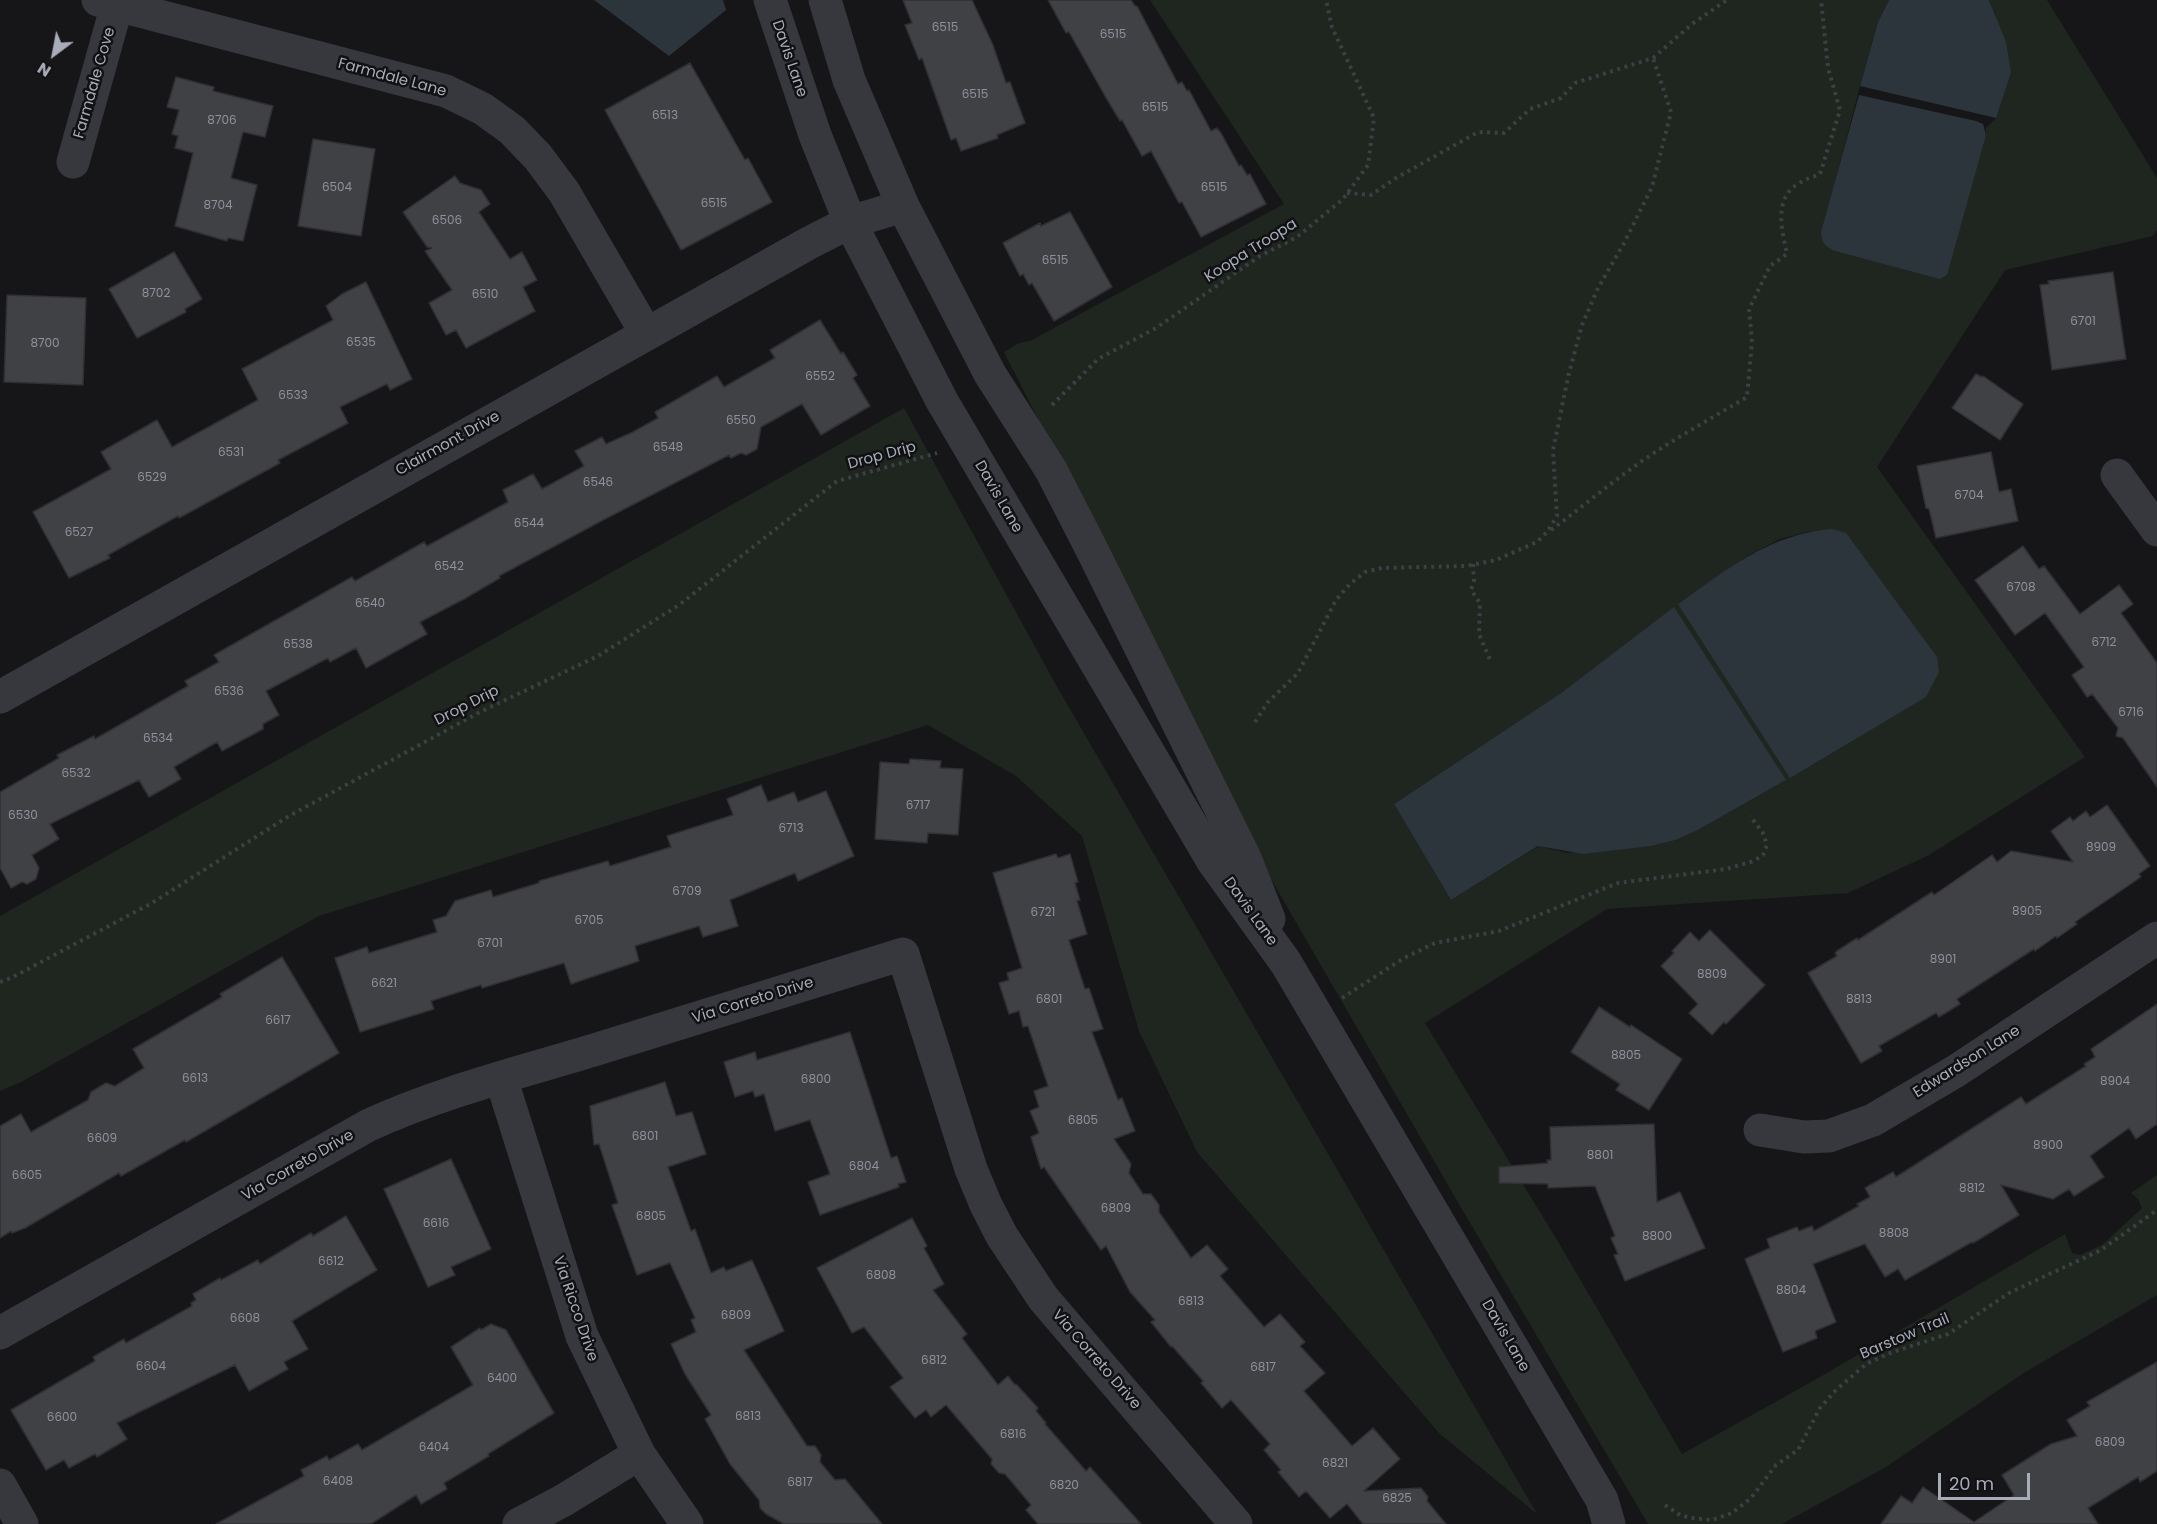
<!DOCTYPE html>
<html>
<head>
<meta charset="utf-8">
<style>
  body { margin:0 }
  #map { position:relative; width:2157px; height:1524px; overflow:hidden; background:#161618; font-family:Poppins,sans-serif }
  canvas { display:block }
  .north { position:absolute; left:24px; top:24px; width:60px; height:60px; -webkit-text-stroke:4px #111113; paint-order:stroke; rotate:212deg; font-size:16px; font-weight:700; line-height:24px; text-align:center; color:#a8acb8 }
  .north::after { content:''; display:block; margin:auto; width:21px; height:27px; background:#a8acb8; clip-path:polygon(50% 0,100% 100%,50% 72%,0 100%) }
  .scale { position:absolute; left:1938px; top:1473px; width:92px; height:27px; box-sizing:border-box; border:3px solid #a8acb8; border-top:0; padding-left:8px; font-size:18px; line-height:21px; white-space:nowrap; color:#a8acb8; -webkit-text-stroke:4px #111113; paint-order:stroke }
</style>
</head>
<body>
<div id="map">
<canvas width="2157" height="1524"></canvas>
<div class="north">N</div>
<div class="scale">20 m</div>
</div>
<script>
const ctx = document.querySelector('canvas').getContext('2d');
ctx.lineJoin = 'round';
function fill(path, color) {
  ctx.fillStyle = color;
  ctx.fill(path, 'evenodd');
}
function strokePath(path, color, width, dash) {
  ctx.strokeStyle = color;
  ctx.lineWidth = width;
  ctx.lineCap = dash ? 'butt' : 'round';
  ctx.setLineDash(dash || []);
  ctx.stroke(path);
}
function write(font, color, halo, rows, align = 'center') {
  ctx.font = font + ' Poppins,sans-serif';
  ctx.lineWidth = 5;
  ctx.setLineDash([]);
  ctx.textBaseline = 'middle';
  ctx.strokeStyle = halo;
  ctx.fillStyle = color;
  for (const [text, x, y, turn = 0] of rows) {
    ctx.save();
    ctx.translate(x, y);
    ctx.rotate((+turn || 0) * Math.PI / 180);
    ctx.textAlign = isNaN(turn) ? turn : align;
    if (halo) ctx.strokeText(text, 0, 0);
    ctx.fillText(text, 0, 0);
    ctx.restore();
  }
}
fill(new Path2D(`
  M1150,0H1889L1878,22L1860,86L1821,238L1986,135V128L1996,118V16L1989,0H2047L2157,178V230L2153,236L2005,270L1877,467L2085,757L1929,855L1848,893L1607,909L1425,1023L1560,1245L1682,1454L1813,1381L2065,1234L2072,1253L2080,1255L2102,1245L2142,1208L2138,1199L2131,1193L2157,1175V1295L2022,1374L1886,1467L1782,1524H1648L1463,1211L1271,879L1004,352L1019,343L1030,341L1284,204ZM1811,531L1678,604L1749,555L1780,539ZM1564,691L1786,780L1698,830L1676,840L1651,846L1567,853L1539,846L1451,900L1394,804Z
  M904,408L1056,685L1537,1514L1439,1433L1197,1152L1139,1031L1082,836L1016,776L928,725L319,916L21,1082L0,1091V916Z`), '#1e261f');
fill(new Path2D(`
  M594,0H723L726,10L669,56Z
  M1889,0H1989L2006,42L2011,72L1996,118L1860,86L1878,22Z
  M1859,95L1976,121L1983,124L1986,135L1947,275L1940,279L1835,251C1826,247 1821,243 1821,232Z
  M1832,529L1846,533L1937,657L1939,672L1926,697L1790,778L1678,604C1728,569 1769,534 1832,529Z
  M1674,607L1786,780L1698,830L1676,840L1651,846L1583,854L1538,846L1451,900L1394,804L1564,691Z`), '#2c343c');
const building = new Path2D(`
  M903,0H972L993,45L1006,83L1010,82L1025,123L997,135L998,138L961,151L956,138L951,140L922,58L919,60L905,25L912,23Z
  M1048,0H1131L1135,6H1137L1178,84L1182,82L1187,91L1189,90L1211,131L1217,128L1221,133L1239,166L1241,165L1247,175L1250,174L1266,204L1201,237L1182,202L1179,203L1151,151L1142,156L1122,120L1120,121L1105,96L1069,32L1066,33Z
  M690,63L745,160L748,158L772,202L681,250L605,110Z
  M176,77L214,87L213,91L273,106L265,137L243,132L231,178L257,185L243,241L228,238L227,241L175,226L193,153L175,148L178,136L172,134L179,110L167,107Z
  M313,139L375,149L361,236L298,226Z
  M455,176L460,183L481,190L490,204L479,212L510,259L522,252L537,280L523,287L535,311L466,348L456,330L446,335L429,303L452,290L425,251L432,248L427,247L403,212Z
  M1070,212L1112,287L1054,321L1032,283L1029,285L1023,274L1020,276L1003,243L1040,223L1041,226Z
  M174,252L202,299L185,309L186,312L137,338L109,289Z
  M2113,272L2126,359L2052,370L2040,285L2049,284L2048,281Z
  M366,282L412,379L390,390L387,384L340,407L348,423L278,460L280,463L179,518L178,516L108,555L110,558L69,578L33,512L111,469L101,452L157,420L172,447L258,400L242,369L333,320L326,306L342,294Z
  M7,295L86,298L83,385L4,382Z
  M820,320L841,354L843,352L857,375L853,378L870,406L821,435L802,404L761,427L757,449L746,455L741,453L731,458L729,455L605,519L499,576L500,578L464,599L420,622L427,634L366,668L356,648L330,662L328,658L266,691L279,715L263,724V729L222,751L217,742L174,767L181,779L149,797L139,780L50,824L59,839L32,855L39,868L36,879L27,884L22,882L11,888L0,868V792L59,758L57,755L94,736L95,739L188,686L185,681L219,662L214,655L352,577L355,581L424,542L427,546L508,502L503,490L533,474L542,489L584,466L575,451L602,437L606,444L633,432L658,418L655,412L717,376L724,387L775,358L770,350Z
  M1976,374L1982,377L1983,376L2023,404L2000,440L1952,408Z
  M1991,452L1999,492L2011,489L2018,521L1936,538L1929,509L1926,508L1917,466Z
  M2023,546L2039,569L2044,566L2080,614L2119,585L2133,604L2121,613L2157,663V787L2123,738L2116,736L2118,728L2092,694L2087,697L2072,675L2084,667L2045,613L2015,635L1975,580Z
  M910,759L941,761L940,768L963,769L958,835L928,833L927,843L875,839L880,762L909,764Z
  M761,785L768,802L794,792L798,802L826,791L854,856L798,881L795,873L730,900L738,926L703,937L699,926L635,946L639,961L571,984L564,963L482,988L481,985L431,1001L434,1009L360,1032L335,958L367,947L369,953L437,932L433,920L446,916L455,901L491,890L493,897L539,883V881L608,861L610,866L671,847L667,836L733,815L727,799Z
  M2107,805L2150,866L2139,874L2141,877L2075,922L2077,924L2057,938L2056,936L2035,951L2034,949L1957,999L1960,1004L1939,1017L1936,1013L1879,1046L1882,1051L1861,1063L1808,973L1837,956L1835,953L1837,951L1857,938L1858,940L1932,892L1934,895L1992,855L1997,862L2011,851L2073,862L2051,831L2070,817L2073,821L2086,811L2090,817Z
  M1056,854L1058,858L1070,854L1078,882L1075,883L1080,900L1077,901L1087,934L1069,940L1085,989L1089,988L1103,1029L1092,1032L1118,1100L1122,1098L1135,1131L1114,1139L1131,1164L1129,1173L1143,1194H1151L1159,1205V1212L1191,1258L1207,1245L1228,1269L1220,1276L1264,1327L1280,1314L1305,1342L1300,1346L1325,1373L1304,1391L1352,1446L1373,1428L1400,1459L1364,1491L1421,1488L1428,1497L1427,1501L1446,1524H1363L1347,1504L1330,1518L1306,1491L1299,1497L1278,1472L1281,1470L1264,1450L1270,1444L1231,1400L1222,1408L1201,1383L1203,1381L1172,1346L1171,1347L1151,1322L1155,1320L1130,1292L1106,1246L1101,1250L1044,1167L1041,1169L1031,1137L1039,1133L1030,1111L1039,1107L1034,1091L1048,1086L1028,1026L1023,1027L1019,1011L1009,1014L999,983L1009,980L1007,973L1022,968L993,873Z
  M1710,930L1765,985L1726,1024L1724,1022L1712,1035L1689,1013L1698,1004L1661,966L1674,953L1672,951L1690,932L1699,941Z
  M282,957L339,1053L186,1142L185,1140L121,1176L119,1173L25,1228L12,1233L11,1231L0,1238V1126L21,1114L31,1132L88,1100L91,1092L106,1083L115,1086L144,1068L133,1049L222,997L220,994Z
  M2157,1004V1124L2136,1139L2129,1128L2090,1156L2104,1177L2074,1196L2069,1189L2053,1199L2001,1185L2019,1215L1973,1243L1972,1242L1905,1280L1898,1269L1885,1277L1865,1244L1813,1264L1836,1322L1815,1331L1817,1338L1783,1352L1745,1259L1770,1248L1767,1239L1797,1227L1799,1231L1812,1226L1814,1231L1859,1206L1857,1204L1870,1197L1865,1188L1893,1172L1896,1177L2021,1097L2026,1104L2086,1066L2084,1064L2095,1057L2091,1049Z
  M1599,1007L1630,1027L1631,1025L1682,1059L1649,1110L1616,1090L1620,1084L1571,1052Z
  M850,1032L891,1158L897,1156L906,1182L898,1184L899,1187L820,1215L808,1182L830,1174L810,1120L775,1131L764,1094L755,1097L753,1091L735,1097L724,1062L755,1052L757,1060Z
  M665,1082L676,1116L692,1112L706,1154L668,1167L691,1231L695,1229L711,1273L724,1267L726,1271L752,1260L784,1331L744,1350L807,1446H815L821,1455L820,1462L835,1480L845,1479L882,1524H784L766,1514L760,1508L759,1500L730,1464L705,1419L711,1415L685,1374L671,1344L696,1332L691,1320L695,1318L670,1263L637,1275L612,1205L618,1203L599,1144L594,1145L590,1106Z
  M1654,1124L1657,1202L1680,1192L1705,1248L1625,1281L1614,1255L1618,1254L1611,1238L1615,1236L1595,1186L1548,1188V1184L1499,1183V1167L1548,1163L1547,1160H1551L1550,1127Z
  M451,1159L491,1249L451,1267L455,1275L428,1287L384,1189Z
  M346,1216L377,1270L292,1321L308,1349L284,1362L288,1369L249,1391L235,1365L117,1423L127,1439L97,1457L95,1454L69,1468L64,1460L46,1470L11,1410L95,1361L93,1357L124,1339L126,1343L192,1306L191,1303L196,1300L193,1294L220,1278L221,1280L258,1260L260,1264L311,1233L313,1236Z
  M912,1218L927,1246L924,1248L944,1284L933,1290L967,1334L962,1338L998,1385L1008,1376L1015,1385L1016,1384L1038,1408L1036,1411L1046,1423L1045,1424L1086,1471L1090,1467L1141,1524H1038L1026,1510L1031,1505L1005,1474L999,1473L991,1464L992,1459L946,1405L931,1417L926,1410L915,1418L890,1387L903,1378L864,1327L852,1333L817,1268Z
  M491,1324L506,1330L554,1413L488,1454L489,1456L444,1483L447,1489L421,1504L416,1495L371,1524H216L304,1476L301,1470L327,1456L329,1460L358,1444L362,1450L473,1385L451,1347L480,1328L481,1330Z
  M2157,1362V1471L2140,1482L2138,1477L2088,1508L2098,1524H1881L1901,1496L1912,1503L1923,1487L1974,1522L2014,1495L2002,1475L2051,1444L2077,1436L2067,1420L2090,1406L2087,1402Z`);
fill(building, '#404145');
strokePath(building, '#303034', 1.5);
strokePath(new Path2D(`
  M1347,193L1371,195L1396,178L1478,132L1504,133L1530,109L1561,98L1575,83L1653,58L1692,24L1727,0
  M1052,405L1098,359L1156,328L1260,256L1297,237L1343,199L1368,165L1374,118L1332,27L1326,0
  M1551,530C1577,511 1602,490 1628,471C1666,443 1707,421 1747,397L1752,342L1749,309L1770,266L1787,254C1782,230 1773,199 1798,184C1805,179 1813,177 1820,174L1840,110L1828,68L1821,0
  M1473,564L1474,581L1471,590L1480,603L1479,634L1491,662
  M1255,722L1268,702L1298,673L1336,600L1350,584L1365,572L1382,568L1466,566L1496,560L1537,542L1547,532L1557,516L1553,450L1569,373L1582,325L1598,288L1623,245L1652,187L1671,112L1653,58
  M0,982L11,978L152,903L289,816L480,712L598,656L679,605L837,481L937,453
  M1342,998L1404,958L1435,943L1499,931L1618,883L1726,869L1754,861L1763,855L1767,845L1763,833L1750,816
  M1665,1505L1680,1515L1691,1518L1712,1520L1732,1513L1751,1498L1776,1465L1798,1450L1820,1408L1836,1390L1859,1370L1868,1363L1890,1353L1948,1334L2009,1293L2101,1250L2157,1210`), '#3d3f44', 4, [3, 4.5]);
strokePath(new Path2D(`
  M98,0L446,91L483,109L512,130L538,157L564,192L646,333
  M770,0L815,135L850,222L942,401L1212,860L1286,963L1602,1500L1609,1524
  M825,0L849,80L903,206L990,374L1051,470L1090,546L1245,858L1269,919
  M73,162L117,5
  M2117,475L2157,530
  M0,697L809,243L850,222L903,206
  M501,1078L582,1336L639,1454L687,1524
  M1760,1130L1804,1137L1829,1136L1873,1120L1956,1071L2157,938
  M0,1333L369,1125C441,1092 518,1073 594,1050C697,1019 800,987 903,954L971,1169L986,1205L1002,1236L1043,1298L1236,1524
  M0,1485L22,1524
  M519,1524L564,1500L639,1454`), '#37383d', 33);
write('12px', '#8e919b', null, [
  ["6515",945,28],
  ["6515",1113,35],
  ["6515",975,95],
  ["6515",1155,108],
  ["6513",665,116],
  ["8706",222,121],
  ["6504",337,188],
  ["6515",1214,188],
  ["6515",714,204],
  ["8704",218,206],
  ["6506",447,221],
  ["6515",1055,261],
  ["8702",156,294],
  ["6510",485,295],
  ["6701",2083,322],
  ["6535",361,343],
  ["8700",45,344],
  ["6552",820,377],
  ["6533",293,396],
  ["6550",741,421],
  ["6548",668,448],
  ["6531",231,453],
  ["6529",152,478],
  ["6546",598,483],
  ["6704",1969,496],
  ["6544",529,524],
  ["6527",79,533],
  ["6542",449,567],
  ["6708",2021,588],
  ["6540",370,604],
  ["6712",2104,643],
  ["6538",298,645],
  ["6536",229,692],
  ["6716",2131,713],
  ["6534",158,739],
  ["6532",76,774],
  ["6717",918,806],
  ["6530",23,816],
  ["6713",791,829],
  ["8909",2101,848],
  ["6709",687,892],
  ["8905",2027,912],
  ["6721",1043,913],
  ["6705",589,921],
  ["6701",490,944],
  ["8901",1943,960],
  ["8809",1712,975],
  ["6621",384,984],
  ["6801",1049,1000],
  ["8813",1859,1000],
  ["6617",278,1021],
  ["8805",1626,1056],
  ["6613",195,1079],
  ["6800",816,1080],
  ["8904",2115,1082],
  ["6805",1083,1121],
  ["6801",645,1137],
  ["6609",102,1139],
  ["8900",2048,1146],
  ["8801",1600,1156],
  ["6804",864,1167],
  ["6605",27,1176],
  ["8812",1972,1189],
  ["6809",1116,1209],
  ["6805",651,1217],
  ["6616",436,1224],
  ["8808",1894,1234],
  ["8800",1657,1237],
  ["6612",331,1262],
  ["6808",881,1276],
  ["8804",1791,1291],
  ["6813",1191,1302],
  ["6809",736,1316],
  ["6608",245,1319],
  ["6812",934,1361],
  ["6604",151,1367],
  ["6817",1263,1368],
  ["6400",502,1379],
  ["6813",748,1417],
  ["6600",62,1418],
  ["6816",1013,1435],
  ["6809",2110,1443],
  ["6404",434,1448],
  ["6821",1335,1464],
  ["6408",338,1482],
  ["6817",800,1483],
  ["6820",1064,1486],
  ["6825",1397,1499]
]);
write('15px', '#a8acb8', '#111113', [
  ["Davis Lane",789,59,71],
  ["Farmdale Lane",392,78,15],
  ["Farmdale Cove",95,83,-74],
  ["Koopa Troopa",1251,251,-32],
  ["Clairmont Drive",448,444,-29],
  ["Drop Drip",882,456,-15],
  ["Davis Lane",998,497,60],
  ["Drop Drip",467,706,-27],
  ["Davis Lane",1250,912,54],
  ["Via Correto Drive",753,1001,-17],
  ["Edwardson Lane",1967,1062,-32],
  ["Via Correto Drive",298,1166,-30],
  ["Via Ricco Drive",575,1309,71],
  ["Davis Lane",1505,1336,60],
  ["Barstow Trail",1905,1337,-23],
  ["Via Correto Drive",1096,1360,49]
]);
</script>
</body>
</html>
